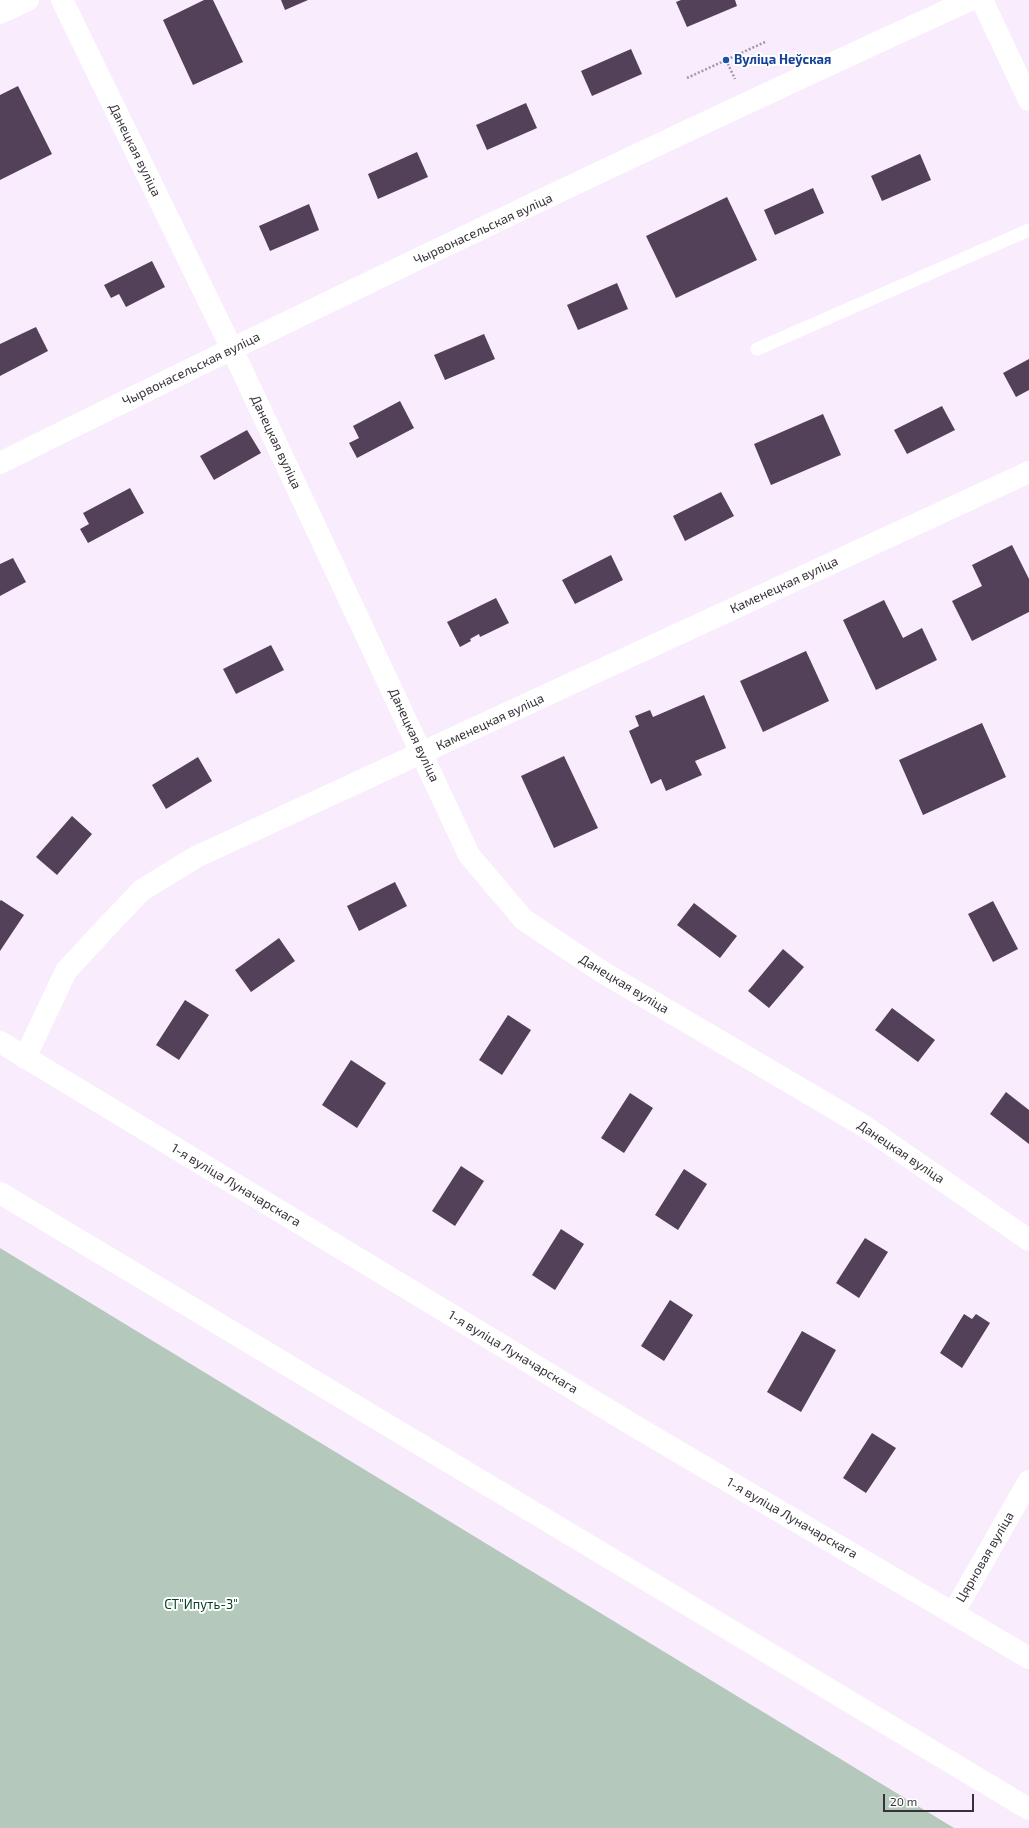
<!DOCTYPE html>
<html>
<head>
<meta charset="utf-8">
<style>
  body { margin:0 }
  #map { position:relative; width:1029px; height:1828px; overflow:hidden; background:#f9ecfd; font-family:"Exo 2",sans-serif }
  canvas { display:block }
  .scale { position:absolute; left:883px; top:1794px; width:91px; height:18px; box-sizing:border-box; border:2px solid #38313a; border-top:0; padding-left:5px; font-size:12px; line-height:14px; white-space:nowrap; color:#38313a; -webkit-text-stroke:3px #fff; paint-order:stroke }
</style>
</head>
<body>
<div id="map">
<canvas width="1029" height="1828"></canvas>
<div class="scale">20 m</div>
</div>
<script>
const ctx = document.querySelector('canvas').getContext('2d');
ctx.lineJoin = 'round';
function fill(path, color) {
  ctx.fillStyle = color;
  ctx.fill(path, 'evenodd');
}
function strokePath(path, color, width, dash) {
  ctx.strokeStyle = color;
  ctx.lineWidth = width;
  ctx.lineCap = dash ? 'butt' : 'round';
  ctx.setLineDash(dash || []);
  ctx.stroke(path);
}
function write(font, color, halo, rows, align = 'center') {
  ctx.font = font + ' "Exo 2",sans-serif';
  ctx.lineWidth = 4;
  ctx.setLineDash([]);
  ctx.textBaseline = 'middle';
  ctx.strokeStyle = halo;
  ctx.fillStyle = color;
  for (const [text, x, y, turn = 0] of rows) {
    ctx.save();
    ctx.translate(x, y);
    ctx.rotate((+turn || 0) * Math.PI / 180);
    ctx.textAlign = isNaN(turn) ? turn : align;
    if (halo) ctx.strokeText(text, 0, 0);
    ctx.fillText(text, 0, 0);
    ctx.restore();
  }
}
fill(new Path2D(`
  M0,1248L954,1828H0Z`), '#b4c8bb');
fill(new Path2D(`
  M204,0H213L243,62L193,85L163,20Z
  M281,0H308L285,10Z
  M681,0H735L737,6L687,27L676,2Z
  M631,49L642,74L592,96L581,71Z
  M18,86L52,154L0,180V95Z
  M526,103L537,128L487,150L476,125Z
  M417,152L428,177L378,199L368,174Z
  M920,154L931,180L882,201L871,176Z
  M813,188L824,213L775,235L764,210Z
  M727,197L757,260L676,298L646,236Z
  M309,204L319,230L270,251L259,226Z
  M152,261L165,287L126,307L119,294L111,298L104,285Z
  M617,283L628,309L578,330L567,305Z
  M36,327L48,351L0,376V344Z
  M484,334L495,359L445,380L434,355Z
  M1029,359V390L1016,397L1003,373Z
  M400,401L414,428L357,458L349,443L359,438L353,426Z
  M942,406L955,430L907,454L894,430Z
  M823,414L841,455L771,485L754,444Z
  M247,430L261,453L214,480L200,456Z
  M130,488L144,513L88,543L80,529L89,524L83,513Z
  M721,492L734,516L685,541L673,516Z
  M1012,545L1029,579V612L972,641L952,601L982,586L972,565Z
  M611,555L623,580L575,604L562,580Z
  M13,558L26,582L0,596V564Z
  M496,598L509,623L480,637L479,634L470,639L471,641L460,647L447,622Z
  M884,600L903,638L922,628L937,660L876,690L843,620Z
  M271,645L284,670L236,694L223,669Z
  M806,651L829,701L763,732L740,681Z
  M704,695L726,748L695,761L702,775L666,791L661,779L651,784L629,731L639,726L635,716L650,710L653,717Z
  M982,723L1006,777L923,815L899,760Z
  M564,756L598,828L554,848L521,776Z
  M198,757L212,781L166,809L152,785Z
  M72,816L92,834L57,875L36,857Z
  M395,882L407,906L359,931L347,906Z
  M1,900L24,915L0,951V901Z
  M993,901L1018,949L993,962L968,914Z
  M694,903L737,936L720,958L677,925Z
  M279,938L295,961L251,992L235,970Z
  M783,949L804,967L769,1008L748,991Z
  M185,1000L209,1015L179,1060L156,1045Z
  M892,1008L935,1040L918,1062L875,1030Z
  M508,1015L531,1030L502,1075L479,1060Z
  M351,1060L386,1083L357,1128L322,1105Z
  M1006,1092L1029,1110V1144L990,1114Z
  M630,1093L653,1108L624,1153L601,1138Z
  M461,1166L484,1181L455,1226L432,1211Z
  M684,1169L707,1184L678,1230L655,1215Z
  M561,1229L584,1244L555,1290L532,1275Z
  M865,1238L888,1252L859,1298L836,1283Z
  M670,1300L693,1315L664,1361L641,1346Z
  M964,1314L972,1319L976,1314L990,1323L962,1368L940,1353Z
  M802,1331L836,1350L801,1412L767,1392Z
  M872,1433L896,1448L866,1493L843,1478Z`), '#524158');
strokePath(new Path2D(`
  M726,60L735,79
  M687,78L765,42`), '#a298a5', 2.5, [2, 2]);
strokePath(new Path2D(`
  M757,349L1029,230`), '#fff', 13);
strokePath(new Path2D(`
  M62,0L232,349L469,855L523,919L604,973L864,1126L1029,1240
  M982,0L1029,100
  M0,13L28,0
  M0,1042L638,1428L1029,1658
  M25,1058L66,971L101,933L142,890L196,857L1029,472
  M954,1612L1029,1481`), '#fff', 22);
strokePath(new Path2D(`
  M0,463C321,304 644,149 970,0
  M0,1193L1029,1809`), '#fff', 22);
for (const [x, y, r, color] of [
  [726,60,4,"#1a4fb4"]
]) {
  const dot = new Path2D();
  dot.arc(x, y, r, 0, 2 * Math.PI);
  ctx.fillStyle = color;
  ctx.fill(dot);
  strokePath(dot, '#fff', 1.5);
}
write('bold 13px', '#164399', '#fff', [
  ["Вуліца Неўская",734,60]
], 'left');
write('13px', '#38313a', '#fff', [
  ["Данецкая вуліца",135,150,64],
  ["Чырвонасельская вуліца",483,229,-25],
  ["Чырвонасельская вуліца",191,369,-26],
  ["Данецкая вуліца",276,442,65],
  ["Каменецкая вуліца",784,585,-25],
  ["Каменецкая вуліца",490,722,-25],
  ["Данецкая вуліца",414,735,65],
  ["Данецкая вуліца",624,984,31],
  ["Данецкая вуліца",901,1152,34],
  ["1-я вуліца Луначарскага",236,1185,31],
  ["1-я вуліца Луначарскага",513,1352,31],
  ["1-я вуліца Луначарскага",792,1518,30],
  ["Цярновая вуліца",985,1557,-60]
]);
write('13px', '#054126', '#fff', [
  ["СТ\"Ипуть-3\"",201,1605]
]);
</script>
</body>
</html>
